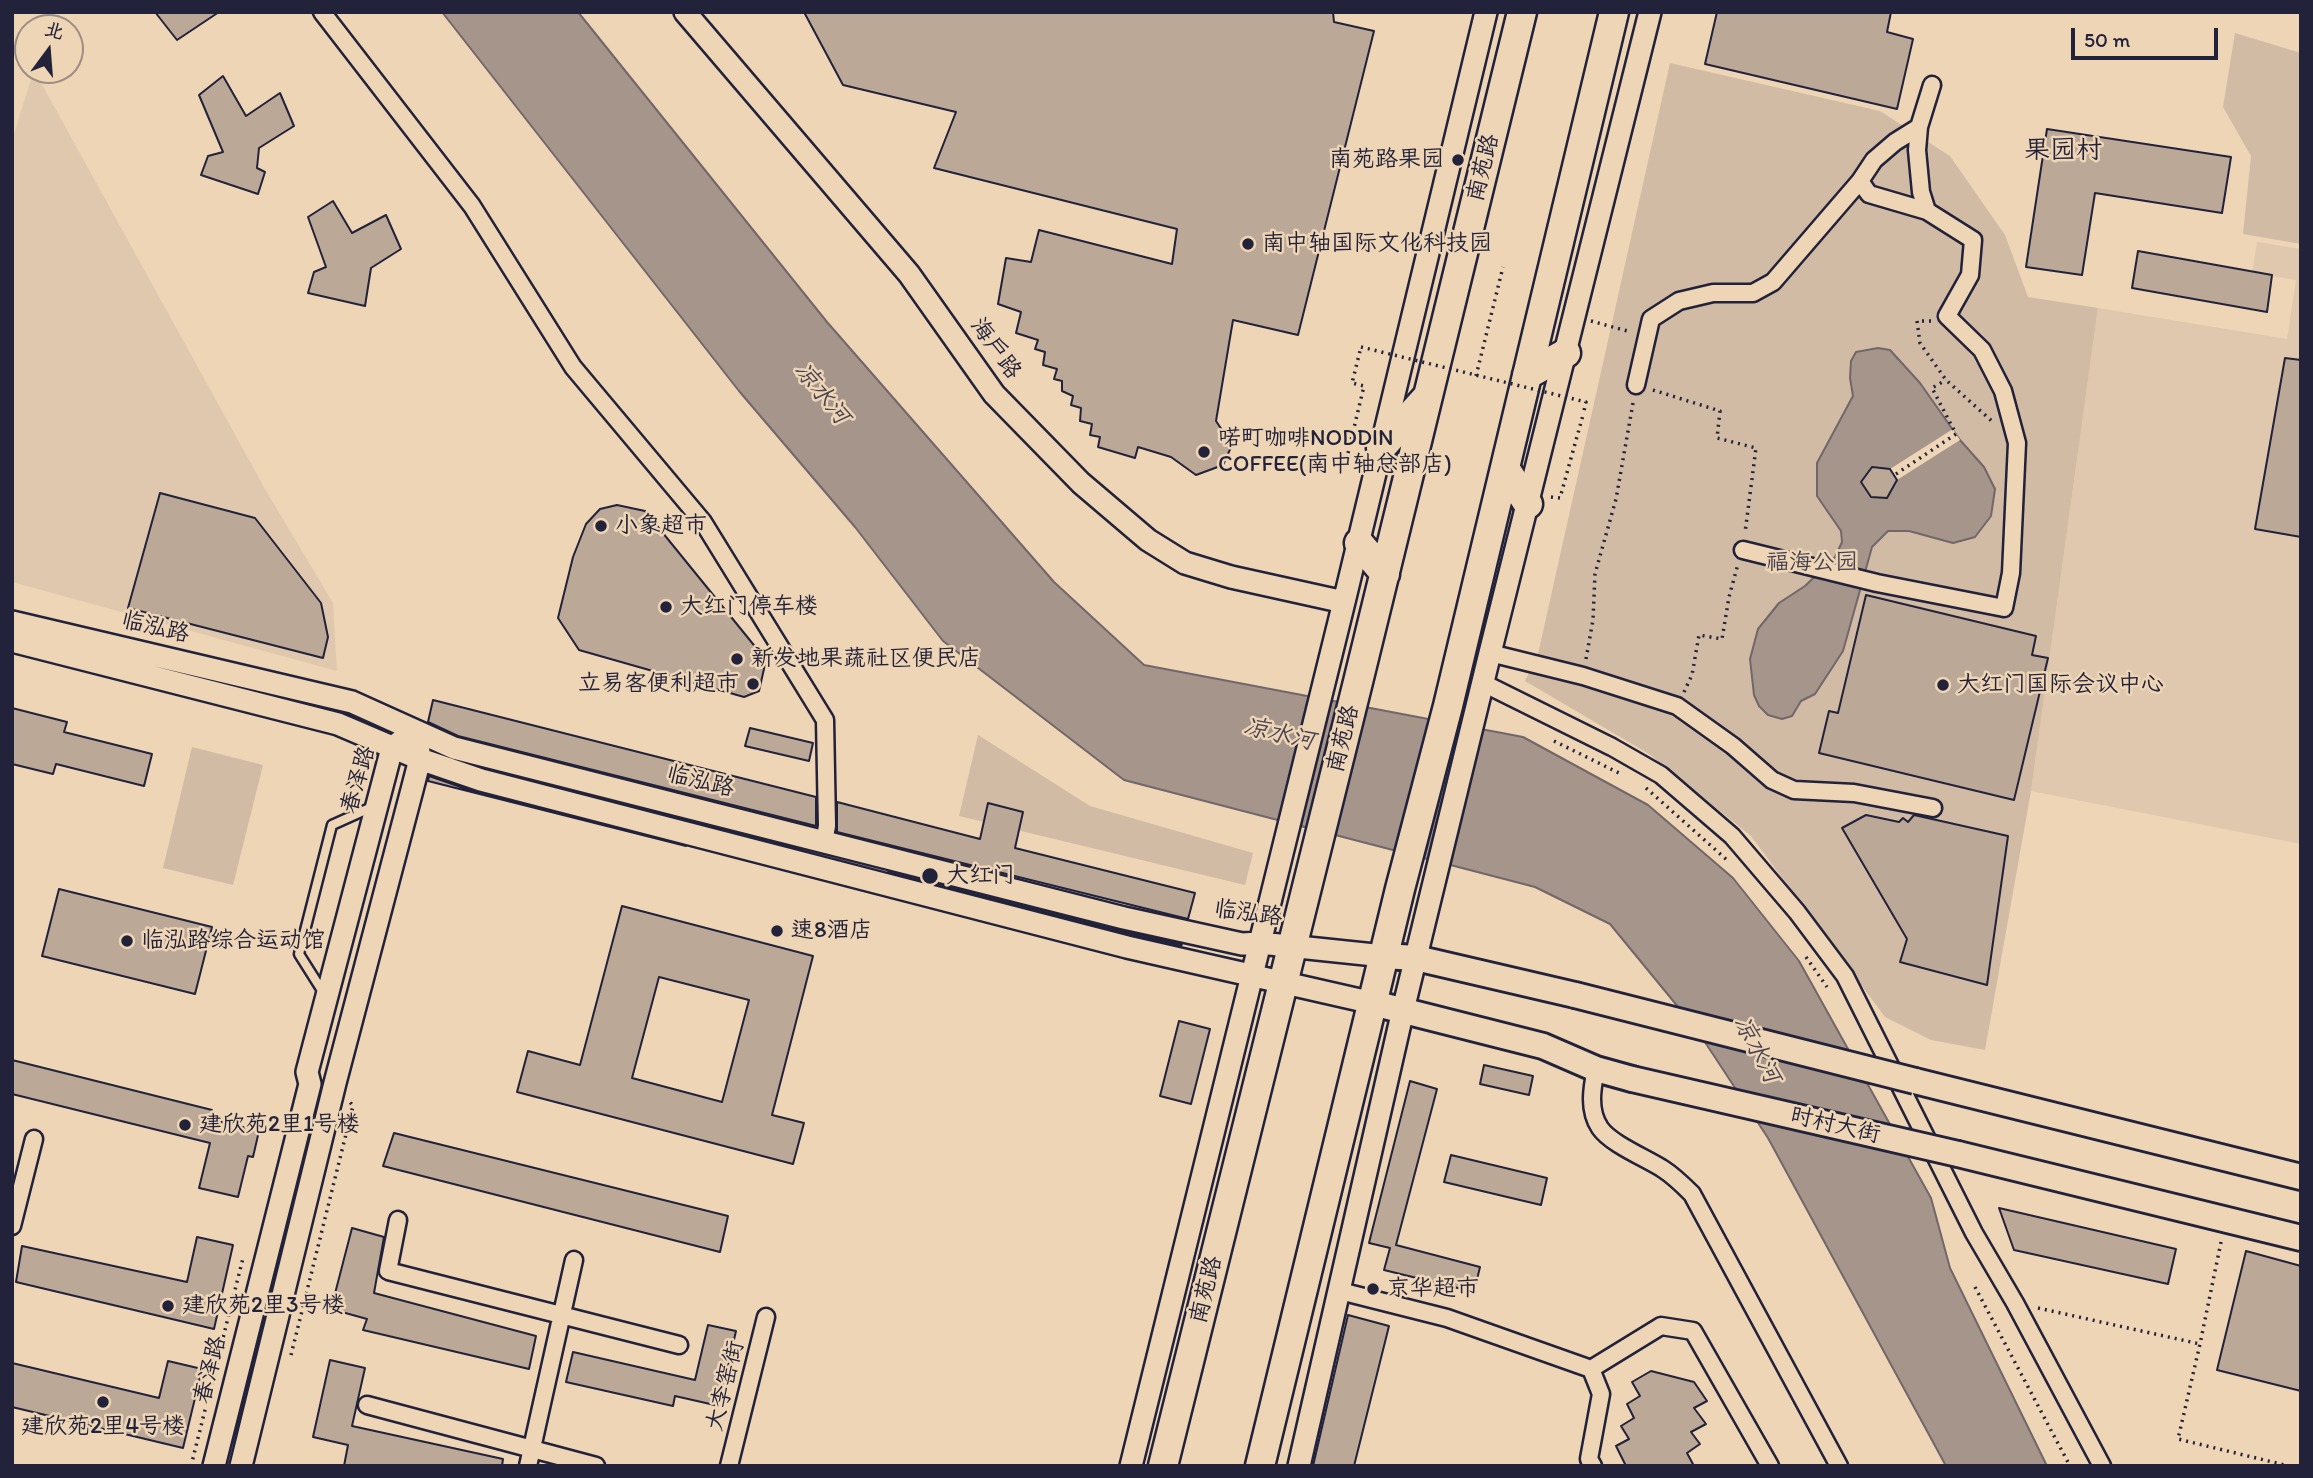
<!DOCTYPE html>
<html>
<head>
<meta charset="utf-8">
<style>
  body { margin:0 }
  #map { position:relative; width:2313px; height:1478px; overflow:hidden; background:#eed5b6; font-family:Itim,"LXGW WenKai TC",sans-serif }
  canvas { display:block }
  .frame { position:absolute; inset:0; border:14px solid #22223b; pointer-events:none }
  .north { position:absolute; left:14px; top:14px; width:70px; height:70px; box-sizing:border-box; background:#eed5b6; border:2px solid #9c8d85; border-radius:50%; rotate:16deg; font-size:19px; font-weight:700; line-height:28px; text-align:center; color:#22223b }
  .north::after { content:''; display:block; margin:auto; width:24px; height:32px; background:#22223b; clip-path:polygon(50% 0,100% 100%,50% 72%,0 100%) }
  .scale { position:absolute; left:2071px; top:28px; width:147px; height:32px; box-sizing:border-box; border:4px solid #22223b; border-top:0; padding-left:9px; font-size:21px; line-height:24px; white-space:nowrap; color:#22223b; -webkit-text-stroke:5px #eed5b6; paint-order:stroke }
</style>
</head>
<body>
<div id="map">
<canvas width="2313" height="1478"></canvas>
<div class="frame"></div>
<div class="north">北</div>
<div class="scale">50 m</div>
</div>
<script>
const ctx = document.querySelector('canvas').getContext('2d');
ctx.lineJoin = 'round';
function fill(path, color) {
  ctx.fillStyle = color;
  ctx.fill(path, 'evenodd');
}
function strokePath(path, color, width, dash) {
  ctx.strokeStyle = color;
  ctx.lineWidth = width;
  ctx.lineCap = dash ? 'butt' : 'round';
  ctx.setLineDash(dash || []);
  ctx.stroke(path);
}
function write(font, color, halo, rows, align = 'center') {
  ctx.font = font + ' Itim,"LXGW WenKai TC",sans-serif';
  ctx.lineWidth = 5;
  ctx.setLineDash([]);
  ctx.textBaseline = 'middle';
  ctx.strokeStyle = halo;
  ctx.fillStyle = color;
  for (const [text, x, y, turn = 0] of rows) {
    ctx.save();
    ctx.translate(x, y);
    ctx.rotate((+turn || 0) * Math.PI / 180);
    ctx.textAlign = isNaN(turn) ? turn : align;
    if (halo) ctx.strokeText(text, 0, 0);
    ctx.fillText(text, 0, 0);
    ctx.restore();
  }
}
fill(new Path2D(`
  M34,70L265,489L333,603L337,671L12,582V140Z
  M2257,242L2301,249V844L2031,791L2098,308L2287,339L2296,280L2252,273Z`), '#dfc8ad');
fill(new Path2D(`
  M2235,33L2301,53V244L2243,234L2251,156L2223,107Z
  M1670,63L1880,111L1950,156L2005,235L2028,297L2098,308L2031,791L1985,1050L1931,1040L1885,1017L1751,836L1649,754L1525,681L1538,654Z
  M978,735L1090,806L1253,853L1245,885L959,816Z
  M192,747L263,765L233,885L163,868Z`), '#d1bba4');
const water = new Path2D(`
  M442,12H578L827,322L1054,582L1144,665L1523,737L1648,805L1733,878L1799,961L1931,1198L1950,1268L2047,1466H1946L1768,1138L1697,1030L1610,924L1535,887L1124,780L943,641L855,527L739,391Z
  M1878,348L1890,350L1920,383L1960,440L1984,467L1995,489L1991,516L1975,537L1953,543L1909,531H1888L1872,547L1843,651L1815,694L1801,701L1792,716L1782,719L1768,715L1759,706L1754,695L1750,659L1758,629L1779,603L1805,586L1835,557L1842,542L1841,531L1817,496V463L1853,396L1850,378L1851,361L1856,352Z`);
fill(water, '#a6958a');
strokePath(water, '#71676a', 2);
fill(new Path2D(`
  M1953,429L1960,440L1897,480L1890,469Z`), '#eed5b6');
const building = new Path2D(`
  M155,12H219L177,40Z
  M804,12H1333L1334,22L1374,31L1298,335L1233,320L1216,421L1232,445L1223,465L1196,475L1171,457L1138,447L1135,458L1098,447L1100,437L1090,435L1092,424L1080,421L1081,408L1071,405L1073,396L1062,391V381L1054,379L1057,369L1043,365L1045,352L1035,349L1038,340L1016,333L1021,312L998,304L1006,258L1031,262L1039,230L1172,264L1177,229L934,168L956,112L843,85Z
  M1717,12H1891L1887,32L1913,39L1897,109L1705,64Z
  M223,76L246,116L280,93L294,126L259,148L257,168L265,172L258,194L201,175L208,156L223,152L199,95Z
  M2047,129L2231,157L2222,213L2095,193L2082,275L2026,267Z
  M333,201L352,233L386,215L401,249L371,268L365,306L308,293L314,272L326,267L308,217Z
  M2138,251L2272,275L2267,312L2132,288Z
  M2285,358L2301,360V537L2255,529Z
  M1872,467L1890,469L1897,480L1887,498L1871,497L1861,482Z
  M160,493L255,518L321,603L328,637L323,658L128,608Z
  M617,505L645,511L766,660L759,691L744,697L579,650L558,618L573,557L586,524L600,509Z
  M1866,595L2036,636L2032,655L2048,658L2014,800L1819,753L1829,711L1838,713Z
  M433,700L816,797V826L458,736L428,722Z
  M12,708L67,722L64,732L152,754L144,786L56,764L53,774L12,764Z
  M750,728L813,743L809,761L745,746Z
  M429,776L478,793L686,846L428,781Z
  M837,802L980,839L988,803L1023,812L1015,848L1195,893L1188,919L837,832Z
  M1866,815L1899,822L1903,818L1908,822L1914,815L2008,836L1987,985L1900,962L1907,939L1842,828Z
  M888,872L1121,931L1182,944L1181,946L1130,934Z
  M59,889L212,927L195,994L42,956Z
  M622,906L813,956L772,1115L804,1123L793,1164L517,1092L528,1051L580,1065ZM659,977L749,1000L722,1102L632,1078Z
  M1179,1021L1210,1029L1191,1104L1160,1096Z
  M12,1060L212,1110L210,1119L259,1131L253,1157L248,1156L238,1197L199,1188L210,1143L12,1094Z
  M1484,1065L1533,1076L1529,1095L1480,1084Z
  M1410,1081L1437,1089L1396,1245L1480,1267L1474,1292L1384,1270L1390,1248L1369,1243Z
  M394,1133L728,1216L720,1252L383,1166Z
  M1451,1155L1547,1178L1541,1205L1444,1182Z
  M1999,1208L2176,1249L2168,1284L2014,1250Z
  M352,1228L384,1237L374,1293L536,1336L529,1369L363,1330L367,1319L331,1309Z
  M197,1237L233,1245L214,1329L16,1282L22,1246L187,1282Z
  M2246,1251L2301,1266V1391L2217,1370Z
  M1348,1315L1389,1326L1354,1466H1313Z
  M708,1325L736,1331L719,1406L675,1396L673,1406L566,1382L573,1352L695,1380Z
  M330,1360L365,1368L352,1426L503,1459L502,1466H344L348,1445L313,1437Z
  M168,1361L202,1369L183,1448L12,1407V1363L159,1398Z
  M1651,1371L1694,1382L1707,1401L1694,1408L1706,1424L1691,1432L1700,1444L1687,1453L1694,1466H1626L1616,1446L1629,1439L1621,1426L1634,1418L1627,1404L1640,1396L1632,1382Z`);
fill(building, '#bba897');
strokePath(building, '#22223b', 2);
const lane = new Path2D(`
  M323,992L299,954L332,825L372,807`);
const street = new Path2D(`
  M322,12L472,206L573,367L703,522L825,720L827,826L824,842
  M1860,181L1869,194L1927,211
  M1636,385L1651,319L1679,301L1713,293H1753L1773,282L1860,181L1874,160L1895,142L1919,127
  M1743,550L1877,583L2004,608L2011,573L2017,443L2003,391L1982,350L1947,316L1970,275L1973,240L1927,211L1921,192L1917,150L1919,127L1932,85
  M1490,653L1583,676L1677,706L1733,746L1772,780L1794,790L1854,793L1933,808
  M1483,683L1612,747L1661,775L1732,836L1797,912L1845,976L1974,1233L2015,1303L2102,1466
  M1596,1069C1592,1088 1588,1110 1600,1128C1611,1144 1646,1158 1663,1169C1674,1176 1683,1185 1692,1194L1839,1466
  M398,1220L388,1271L679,1345
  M12,1226L34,1139
  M1340,1291L1447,1318L1591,1369L1661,1326L1693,1331L1770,1466
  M1591,1369L1601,1394L1589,1459L1593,1466
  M367,1405L596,1466
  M528,1466L574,1260
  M729,1466L766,1317`);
const secondary = new Path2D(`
  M685,12L909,274L994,394L1081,483L1148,540L1185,563L1231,577L1344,602
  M12,622L352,702L454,748L1124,918L1242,944L1260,943L1384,956
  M12,641L338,724L420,759L481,780L1127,947L1373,1003
  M214,1466L310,1084L307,1072L392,748L402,740
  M241,1466L335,1083L412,790L420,759L418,745
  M1131,1466L1344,602L1486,12
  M1299,1466L1403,1010L1490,653L1650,12`);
const primary = new Path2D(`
  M1384,956L1416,958L1575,995
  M1373,1003L1543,1046L1596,1069L1632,1079
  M1915,1081L2301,1177
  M1958,1154L2301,1238`);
const highway = new Path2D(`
  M1527,375L1566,353
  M1381,448L1426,398
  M1505,468L1528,504
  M1359,543L1385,574
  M1163,1466L1358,682L1522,12
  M1260,1466L1400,889L1448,706L1614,12`);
strokePath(lane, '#22223b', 13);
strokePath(street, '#22223b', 21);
strokePath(secondary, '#22223b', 26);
strokePath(primary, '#22223b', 30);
strokePath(highway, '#22223b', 33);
strokePath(new Path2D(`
  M1591,321L1631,332
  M1931,321H1917L1920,343L1946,380L1994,423
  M1476,376L1503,267
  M1653,390L1720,411L1717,438L1756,448L1745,533
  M1348,453L1364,386L1352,383L1361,347
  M1896,474L1956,434L1932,388L1946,380
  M1551,497L1560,498L1583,415
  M1586,659L1593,620L1595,574L1616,499L1633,403
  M1684,692L1692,675L1699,635L1722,639L1729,597L1738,564
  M1554,741L1621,774
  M1646,788L1727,860
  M1806,957L1827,987
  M2221,1242L2200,1344L2178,1439L2289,1466
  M1975,1287L2070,1466
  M2038,1308L2200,1344
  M291,1355L353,1106L350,1102
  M191,1466L243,1258`), '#22223b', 3.5, [2, 5]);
strokePath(lane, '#eed5b6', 8);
strokePath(street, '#eed5b6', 16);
strokePath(secondary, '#eed5b6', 21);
strokePath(primary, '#eed5b6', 24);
strokePath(highway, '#eed5b6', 28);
const primaryBridge = new Path2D(`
  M1575,995L1915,1081
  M1632,1079L1958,1154`);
strokePath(primaryBridge, '#22223b', 30, []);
strokePath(new Path2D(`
  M1361,347L1586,402L1583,415`), '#22223b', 3.5, [2, 5]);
strokePath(primaryBridge, '#eed5b6', 24);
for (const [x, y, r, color] of [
  [1458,160,7,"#22223b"],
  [1248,244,7,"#22223b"],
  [1204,452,7,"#22223b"],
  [601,526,7,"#22223b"],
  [666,607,7,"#22223b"],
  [737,659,7,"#22223b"],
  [753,684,7,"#22223b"],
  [1943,685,7,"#22223b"],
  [930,876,9,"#22223b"],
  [777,931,7,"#22223b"],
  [127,941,7,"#22223b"],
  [185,1125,7,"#22223b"],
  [1373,1289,7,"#22223b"],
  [168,1306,7,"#22223b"],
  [103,1402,7,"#22223b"]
]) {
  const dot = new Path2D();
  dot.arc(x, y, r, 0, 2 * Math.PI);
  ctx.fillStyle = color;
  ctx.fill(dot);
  strokePath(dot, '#eed5b6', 2.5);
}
write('23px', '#22223b', '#eed5b6', [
  ["南苑路果园",1444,160,"right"],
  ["南中轴国际文化科技园",1262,244],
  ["喏町咖啡NODDIN",1218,439],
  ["COFFEE(南中轴总部店)",1218,465],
  ["小象超市",615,526],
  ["大红门停车楼",680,607],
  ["新发地果蔬社区便民店",751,659],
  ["立易客便利超市",739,684,"right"],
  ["大红门国际会议中心",1957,685],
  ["大红门",946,876],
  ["速8酒店",791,931],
  ["临泓路综合运动馆",141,941],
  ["建欣苑2里1号楼",199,1125],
  ["京华超市",1387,1289],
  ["建欣苑2里3号楼",182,1306],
  ["建欣苑2里4号楼",103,1427,"center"]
], 'left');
write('23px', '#22223b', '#eed5b6', [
  ["南苑路",1484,168,-76],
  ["海户路",995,349,54],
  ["临泓路",155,628,13],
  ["南苑路",1344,739,-76],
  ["春泽路",359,780,-74],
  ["临泓路",700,782,14],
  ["临泓路",1248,914,8],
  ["时村大街",1835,1126,13],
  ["南苑路",1207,1290,-76],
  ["春泽路",211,1370,-76],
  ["大李窑街",726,1386,-76]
]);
write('23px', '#454150', '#eed5b6', [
  ["福海公园",1812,563]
]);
write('italic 24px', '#4a4453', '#eed5b6', [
  ["凉水河",821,394,51],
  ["凉水河",1279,735,13],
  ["凉水河",1756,1050,62]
]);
write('26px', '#22223b', '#eed5b6', [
  ["果园村",2063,151]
]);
</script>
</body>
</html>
